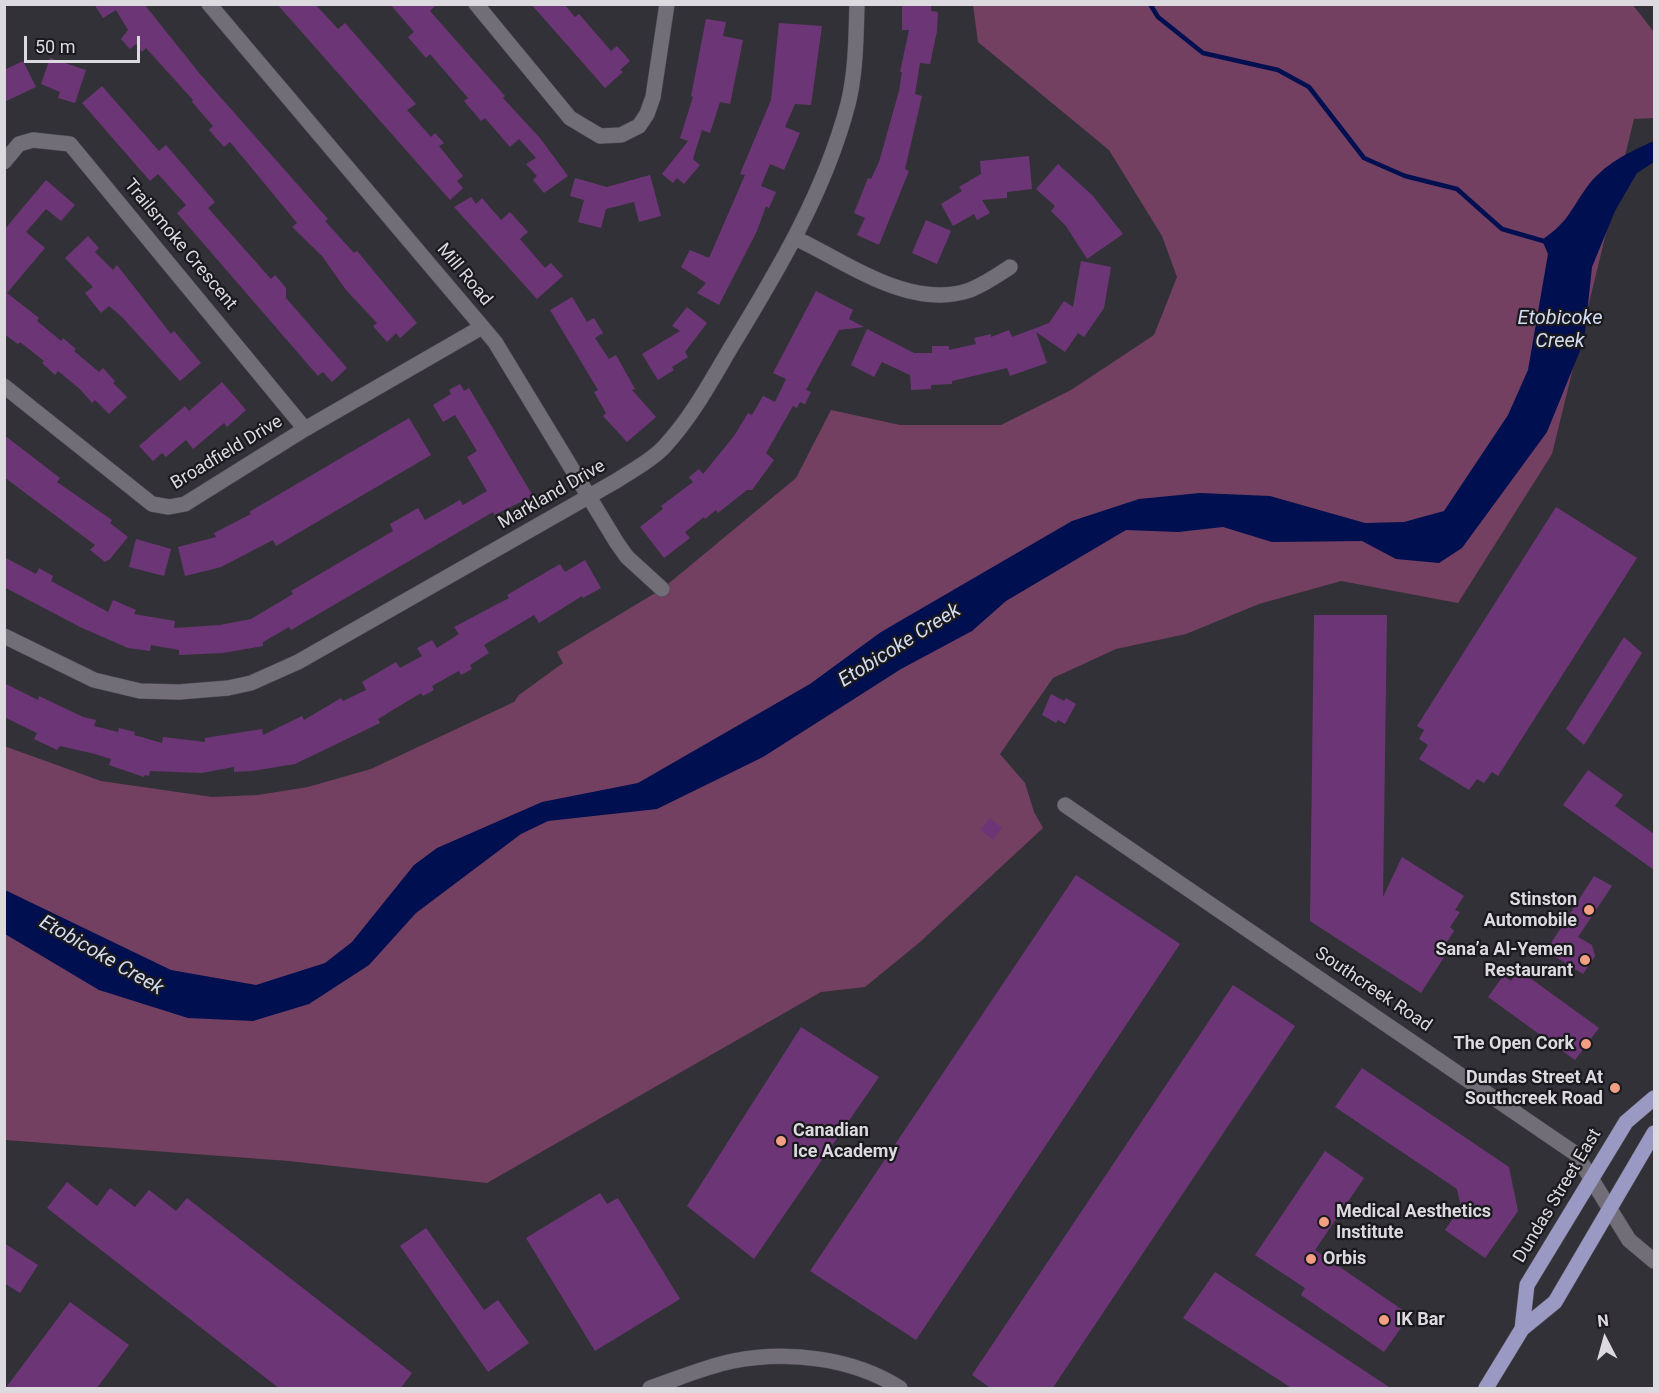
<!DOCTYPE html>
<html>
<head>
<meta charset="utf-8">
<style>
  body { margin:0 }
  #map { position:relative; width:1659px; height:1393px; overflow:hidden; background:#333138; font-family:Roboto,sans-serif }
  canvas { display:block }
  .frame { position:absolute; inset:0; border:6px solid #dcdadf; pointer-events:none }
  .north { position:absolute; left:1575px; top:1309px; width:60px; height:60px; -webkit-text-stroke:4px #1a191d; paint-order:stroke; rotate:354deg; font-size:16px; font-weight:700; line-height:24px; text-align:center; color:#dcdadf }
  .north::after { content:''; display:block; margin:auto; width:21px; height:27px; background:#dcdadf; clip-path:polygon(50% 0,100% 100%,50% 72%,0 100%) }
  .scale { position:absolute; left:24px; top:36px; width:116px; height:27px; box-sizing:border-box; border:3px solid #dcdadf; border-top:0; padding-left:8px; font-size:18px; line-height:21px; white-space:nowrap; color:#dcdadf; -webkit-text-stroke:4px #1a191d; paint-order:stroke }
</style>
</head>
<body>
<div id="map">
<canvas width="1659" height="1393"></canvas>
<div class="frame"></div>
<div class="north">N</div>
<div class="scale">50 m</div>
</div>
<script>
const ctx = document.querySelector('canvas').getContext('2d');
ctx.lineJoin = 'round';
function fill(path, color) {
  ctx.fillStyle = color;
  ctx.fill(path, 'evenodd');
}
function strokePath(path, color, width, dash) {
  ctx.strokeStyle = color;
  ctx.lineWidth = width;
  ctx.lineCap = dash ? 'butt' : 'round';
  ctx.setLineDash(dash || []);
  ctx.stroke(path);
}
function write(font, color, halo, rows, align = 'center') {
  ctx.font = font + ' Roboto,sans-serif';
  ctx.lineWidth = 4.5;
  ctx.setLineDash([]);
  ctx.textBaseline = 'middle';
  ctx.strokeStyle = halo;
  ctx.fillStyle = color;
  for (const [text, x, y, turn = 0] of rows) {
    ctx.save();
    ctx.translate(x, y);
    ctx.rotate((+turn || 0) * Math.PI / 180);
    ctx.textAlign = isNaN(turn) ? turn : align;
    if (halo) ctx.strokeText(text, 0, 0);
    ctx.fillText(text, 0, 0);
    ctx.restore();
  }
}
fill(new Path2D(`
  M1632,4L1654,32V118L1634,119L1552,454L1458,603L1341,581L1259,604L1186,634L1116,649L1053,678L1000,754L1025,783L1034,812L1043,828L920,942L865,987L821,992L487,1183L289,1161L5,1140L4,746L101,781L212,797L258,795L308,787L371,769L514,702L519,695L563,663L557,652L662,589L796,478L831,410L900,425H1001L1071,390L1154,335L1177,277L1162,236L1109,150L978,42L973,5Z`), '#734062');
fill(new Path2D(`
  M1654,141V162L1637,173L1615,211L1592,267L1584,341L1547,432L1462,548L1439,563L1396,559L1362,541L1272,542L1223,527L1178,532L1126,530L1006,601L972,631L901,669L763,757L657,809L548,821L521,834L416,913L369,965L309,1004L253,1021L188,1018L99,990L5,934V890L171,970L256,985L325,963L352,942L414,865L437,848L542,802L638,783L810,684L881,632L1072,521L1139,499L1200,493L1270,496L1365,523L1404,522L1444,511L1508,415L1528,370L1548,254L1542,240C1569,221 1569,212 1587,187C1604,164 1629,152 1654,141Z`), '#000f4f');
strokePath(new Path2D(`
  M1150,4L1158,17L1203,53L1278,70L1309,87L1364,158L1405,176L1457,189L1502,229L1547,242`), '#000f4f', 4.5);
fill(new Path2D(`
  M94,4H144L200,74L328,219L325,221L354,253L357,251L417,323L400,338L396,333L387,342L373,326L377,323L346,290L322,256L292,227L297,223L250,166L230,142L224,147L209,130L213,126L192,102L193,100L146,48L142,52L136,44L130,49L121,39L128,30L116,10L103,18Z
  M277,4H315L338,29L345,23L416,104L407,110L431,137L435,133L444,143L439,146L463,176L457,181L463,188L450,200Z
  M390,4H437L430,11L505,96L503,98L540,138L568,176L544,193L533,180L537,176L526,164L536,158L519,139L510,147L485,118L481,121L464,101L468,98L430,54L426,58L408,37L414,32Z
  M531,4H564L575,17L579,14L611,51L617,46L630,61L620,70L623,72L605,88Z
  M902,4H931V11L938,12L937,31L930,64L920,63L915,94L922,96L905,169L909,171L879,245L857,235L865,218L854,213L868,178L871,179L879,162L899,91L902,72H900L909,30H902Z
  M706,19L726,22L723,36L743,40L730,104L720,102L710,133L702,130L693,159L700,165L684,184L677,178L673,183L662,174L688,141L680,138L693,97L691,96Z
  M779,23L822,26L811,105L795,104L785,127L800,133L784,170L770,164L761,186L776,192L769,208L766,206L757,231L719,305L697,293L706,283L681,267L690,250L709,258L745,175L740,174L771,100Z
  M50,58L86,70L75,103L58,98L60,92L41,84Z
  M23,61L36,87L4,102V70Z
  M102,86L159,151L166,145L215,202L208,208L271,279L275,275L286,288V298L347,368L332,382L323,372L318,376L177,213L186,205L158,174L150,181L82,103Z
  M1029,156L1032,189L1007,192V198L982,200L990,213L977,220L974,214L953,226L941,204L962,191L959,187L981,174L980,161Z
  M1058,164L1093,196L1123,234L1087,259L1066,226L1051,211L1055,206L1036,189Z
  M650,175L661,216L639,222L634,202L606,209L601,228L578,222L584,200L570,196L575,178L607,187Z
  M46,180L75,205L61,221L46,209L26,232L45,248L7,293L39,318L37,321L61,341L63,338L76,349L74,351L99,372L103,368L115,381L113,383L127,397L109,414L95,400L92,403L81,390L58,371L55,375L42,363L44,361L20,342L18,344L4,334V230Z
  M471,197L476,204L482,198L501,220L510,212L528,232L520,239L545,268L551,263L563,276L537,299L454,207Z
  M926,220L951,231L937,264L912,253Z
  M88,236L99,248L95,252L113,270L117,265L171,334L174,331L201,363L180,381L122,317L109,306L101,313L85,293L93,287L65,258Z
  M1081,261L1111,267L1104,308L1084,337L1078,333L1065,352L1036,332L1047,363L1010,376L1007,368L952,381V384L931,385V389L911,390L910,375L882,362L874,377L851,365L867,329L914,353H932V346H949V350L976,344L974,338L991,334V337L1009,330L1012,337L1049,323L1064,301L1073,307Z
  M816,291L853,310L849,319L864,327L839,330L806,390L811,392L805,404L800,402L797,408L793,406L766,453L774,460L752,490H747L718,513L716,510L705,519L704,517L685,532L690,538L664,558L640,527L663,509L661,506L693,482L689,477L699,469L703,474L734,436L748,413L752,415L763,396L775,402L786,379L773,373Z
  M572,297L587,322L594,318L603,333L595,338L609,359L616,355L635,389L632,390L656,417L627,442L603,416L606,413L594,392L598,390L550,310Z
  M687,307L707,323L685,352L688,357L672,367L674,370L658,380L642,354L680,331L672,326Z
  M222,382L246,410L227,427L224,423L193,449L186,440L166,457L162,453L153,461L139,446L185,406L189,411Z
  M460,384L464,391L469,388L533,496L494,515L493,512L291,630L289,627L263,642V646L223,653L179,655V650L151,645L150,651L128,648L80,627L4,587V557L36,574L39,568L53,576L51,581L108,612L113,600L136,610L134,614L175,621L174,628L220,625L251,619L293,594L291,591L393,531L390,524L418,508L425,520L460,500L463,505L487,491L467,457L477,451L455,415L443,422L433,405L451,394L449,390Z
  M409,418L431,455L276,546L273,540L221,567L185,576L178,547L216,537L214,533L251,514L249,512Z
  M4,435L60,478L57,482L112,520L110,523L128,537L110,559L105,562L90,550L95,545L4,477Z
  M1556,507L1637,558L1498,776L1492,772L1484,783L1477,779L1469,790L1419,759L1428,745L1419,739L1424,730L1417,726Z
  M136,539L171,549L164,576L129,567Z
  M585,560L601,588L583,598L582,596L539,623L534,615L484,645L489,653L470,665L472,669L461,675L459,671L455,673L432,686L434,690L423,696L421,693L378,719L380,723L295,764L252,771L234,772V767L201,773L150,771L149,776L145,775L144,777L109,765L111,759L95,754L60,746L57,750L34,739L37,733L4,717V683L38,700L39,696L83,717L96,720L94,726L118,732L119,728L135,732L134,735L162,743L163,737L205,742V738L262,729L263,735L302,716L304,720L341,698L343,701L366,690L362,682L396,662L400,668L422,656L417,648L432,640L437,648L459,634L454,627L509,598L507,595L560,564L565,572Z
  M1314,615H1387L1383,897L1402,857L1464,896L1455,910L1460,912L1450,927L1454,931L1445,945L1450,948L1421,993L1310,921Z
  M1624,637L1642,653L1584,745L1566,729Z
  M1051,694L1064,701L1066,698L1076,704L1065,724L1058,720L1056,723L1042,715Z
  M1588,770L1623,795L1615,806L1654,834V870L1563,805Z
  M990,818L1002,828L993,840L980,830Z
  M1076,875L1180,944L916,1340L810,1271Z
  M1594,876L1612,886L1578,937L1592,945L1595,956L1583,974L1546,951Z
  M1519,970L1599,1028L1575,1060L1488,997L1503,976L1511,981Z
  M1233,985L1295,1026L1052,1389H992L972,1375Z
  M801,1027L879,1077L754,1259L687,1206Z
  M1362,1068L1509,1167L1518,1211L1485,1258L1445,1230L1461,1207L1457,1189L1335,1107Z
  M1325,1151L1364,1178L1315,1250L1410,1315L1384,1352L1301,1295L1305,1288L1255,1255Z
  M67,1182L97,1206L110,1188L135,1207L149,1190L176,1211L187,1198L412,1373L400,1389H280L47,1208Z
  M600,1193L607,1204L618,1198L680,1299L595,1351L526,1238Z
  M426,1228L484,1310L498,1300L529,1343L488,1372L400,1246Z
  M4,1243L38,1265L20,1293L4,1283Z
  M1215,1272L1392,1389H1293L1183,1318Z
  M70,1302L129,1345L96,1389H5Z`), '#6c3676');
const minor = new Path2D(`
  M209,4L495,342L617,543L627,557L662,589
  M476,4L570,118L600,136L621,135L639,126L647,114L653,97L667,4
  M4,162L19,144L33,140L70,144L305,429
  M795,238C847,262 910,311 970,290C985,284 998,275 1010,267
  M4,386L152,504L169,507L185,504L305,429L482,327
  M4,636L94,680L140,691L179,692L228,688L251,683L298,662L616,481C631,471 651,461 664,447C691,418 710,383 730,349C777,272 825,192 848,104C856,72 856,37 857,4
  M1065,805L1576,1154L1629,1240L1654,1261
  M650,1388C677,1379 704,1367 733,1361C788,1350 853,1358 900,1388`);
const primary = new Path2D(`
  M1522,1329L1527,1285L1626,1122L1654,1098
  M1486,1388L1522,1329L1555,1302L1654,1133`);
strokePath(minor, '#514f55', 16);
strokePath(primary, '#514f55', 16);
strokePath(minor, '#716e77', 15);
strokePath(primary, '#9999c4', 15);
for (const [x, y, r, color] of [
  [1589,910,6,"#f39f83"],
  [1585,960,6,"#f39f83"],
  [1586,1044,6,"#f39f83"],
  [1615,1088,6,"#f39f83"],
  [781,1141,6,"#f39f83"],
  [1324,1222,6,"#f39f83"],
  [1311,1259,6,"#f39f83"],
  [1384,1320,6,"#f39f83"]
]) {
  const dot = new Path2D();
  dot.arc(x, y, r, 0, 2 * Math.PI);
  ctx.fillStyle = color;
  ctx.fill(dot);
  strokePath(dot, '#1a191d', 2);
}
write('18px', '#dcdadf', '#1a191d', [
  ["Trailsmoke Crescent",180,245,50],
  ["Mill Road",464,275,50],
  ["Broadfield Drive",227,453,-31],
  ["Markland Drive",552,495,-30],
  ["Southcreek Road",1373,990,34],
  ["Dundas Street East",1558,1196,-59]
]);
write('bold 18px', '#dcdadf', '#1a191d', [
  ["Stinston",1577,900],
  ["Automobile",1577,921],
  ["Sana’a Al-Yemen",1573,950],
  ["Restaurant",1573,971],
  ["The Open Cork",1574,1044],
  ["Dundas Street At",1603,1078],
  ["Southcreek Road",1603,1099],
  ["Canadian",793,1131,"left"],
  ["Ice Academy",793,1152,"left"],
  ["Medical Aesthetics",1336,1212,"left"],
  ["Institute",1336,1233,"left"],
  ["Orbis",1323,1259,"left"],
  ["IK Bar",1396,1320,"left"]
], 'right');
write('italic 20px', '#d2dcf0', '#1a191d', [
  ["Etobicoke",1560,319],
  ["Creek",1560,342],
  ["Etobicoke Creek",900,646,-32],
  ["Etobicoke Creek",101,956,30]
]);
</script>
</body>
</html>
